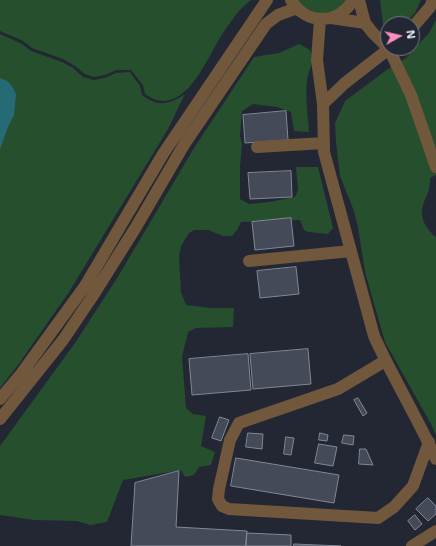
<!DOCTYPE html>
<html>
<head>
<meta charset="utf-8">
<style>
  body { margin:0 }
  #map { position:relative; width:436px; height:546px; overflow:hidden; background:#232734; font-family:"Open Sans",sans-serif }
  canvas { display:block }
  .north { position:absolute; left:380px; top:16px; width:40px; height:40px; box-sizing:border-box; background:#232734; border:1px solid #757984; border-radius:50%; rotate:82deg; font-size:11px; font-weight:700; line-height:16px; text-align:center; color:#f0f3fc }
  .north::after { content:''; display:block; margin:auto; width:14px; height:18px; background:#fc8fc2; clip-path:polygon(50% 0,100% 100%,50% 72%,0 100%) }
</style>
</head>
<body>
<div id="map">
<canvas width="436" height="546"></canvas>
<div class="north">N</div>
</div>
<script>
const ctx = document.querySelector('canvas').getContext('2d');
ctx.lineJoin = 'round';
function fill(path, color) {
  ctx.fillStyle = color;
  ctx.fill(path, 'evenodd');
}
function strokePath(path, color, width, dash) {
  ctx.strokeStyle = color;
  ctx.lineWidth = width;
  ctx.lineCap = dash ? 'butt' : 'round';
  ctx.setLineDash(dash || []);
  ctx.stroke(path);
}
fill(new Path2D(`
  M0,0H251C240,8 231,21 223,33C207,57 184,122 145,94L143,85L131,70H116L105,75L94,77L85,74L75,66L63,59L32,48L23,41L0,31Z
  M297,0H348C331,18 313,18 297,0Z
  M380,0H421L415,13L404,24H388V37L384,32Z
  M436,20V175L430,178C430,192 427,193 423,205C419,218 427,230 436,237V435L431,424L385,342L365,272L358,227L354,211L340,176L336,142L335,123L345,101L388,69L406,58L429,33Z
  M0,34L22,44L31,51L62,62L73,68L83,77L94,80L105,78L116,73L130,72L140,86L142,95C158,107 169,105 185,94L168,129L69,292L18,365L0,388Z
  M299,44L310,50C315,66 309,66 307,81C305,97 308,115 309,132L294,131L291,112L277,107L253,104L242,111L240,136L242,144L240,166V199L249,204L269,202L295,197L298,190L296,167H318L333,228L328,234L308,232L304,230L300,220L241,222L237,230L232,236H223L208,230H194L189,233L181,246L179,256L181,292L186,305L211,308H234L233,327L196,328L188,332L182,357L186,408L193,414L206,416L201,446L215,452L211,465L199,467L194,475L185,477L181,470L123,480L107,522L90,525L77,521L34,520L0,515V446L75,343L119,275L194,148L254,57L279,53Z`), '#264f2e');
fill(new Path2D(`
  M0,78L7,81L12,86L16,94L14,115L8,127L0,149Z`), '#256b76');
const building = new Path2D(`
  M286,111L288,140L245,143L243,115Z
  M291,171L292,197L250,199L248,173Z
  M291,218L294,246L255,250L252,222Z
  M296,267L299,294L260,298L257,271Z
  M308,349L311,384L253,389L250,354Z
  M248,354L251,390L192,395L189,359Z
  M358,398L367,413L363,416L354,400Z
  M220,417L229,420L221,441L212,438Z
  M248,433L263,434L262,449L246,447Z
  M320,433L328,435L327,441L319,440Z
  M344,435L354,436L353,445L342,443Z
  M286,437L294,438L291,455L284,454Z
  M319,444L337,447L333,466L315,463Z
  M360,449H366L373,465L359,464Z
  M236,458L339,475L334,503L231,486Z
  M179,471L176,527L247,531L246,546H131L135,483Z
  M428,498L436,506V514L428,521L416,509Z
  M415,515L422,524L415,530L408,521Z
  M247,533L291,535V546H246Z
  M294,544L341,546H294Z`);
fill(building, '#454a58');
strokePath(building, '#818797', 1);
strokePath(new Path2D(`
  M291,0C305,25 339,25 353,0
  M359,0L365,23L372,32L389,49L411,95L436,167
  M331,18L365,23
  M320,19L317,60L323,104L324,152L374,336C393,378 417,417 436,459
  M412,28L430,7L433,0
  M323,104L345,83L390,48
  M257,147L324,143
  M249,261L351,251
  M385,361L338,389L239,423L230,440L219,489L218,499L222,506L229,509L378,518L394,507L413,486L429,442
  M0,399L21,374L85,286L163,154L267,0
  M0,419L63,340L92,297L136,227L185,143L266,24L278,15L297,8
  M412,546L436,531`), '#71573c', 12);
</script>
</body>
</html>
